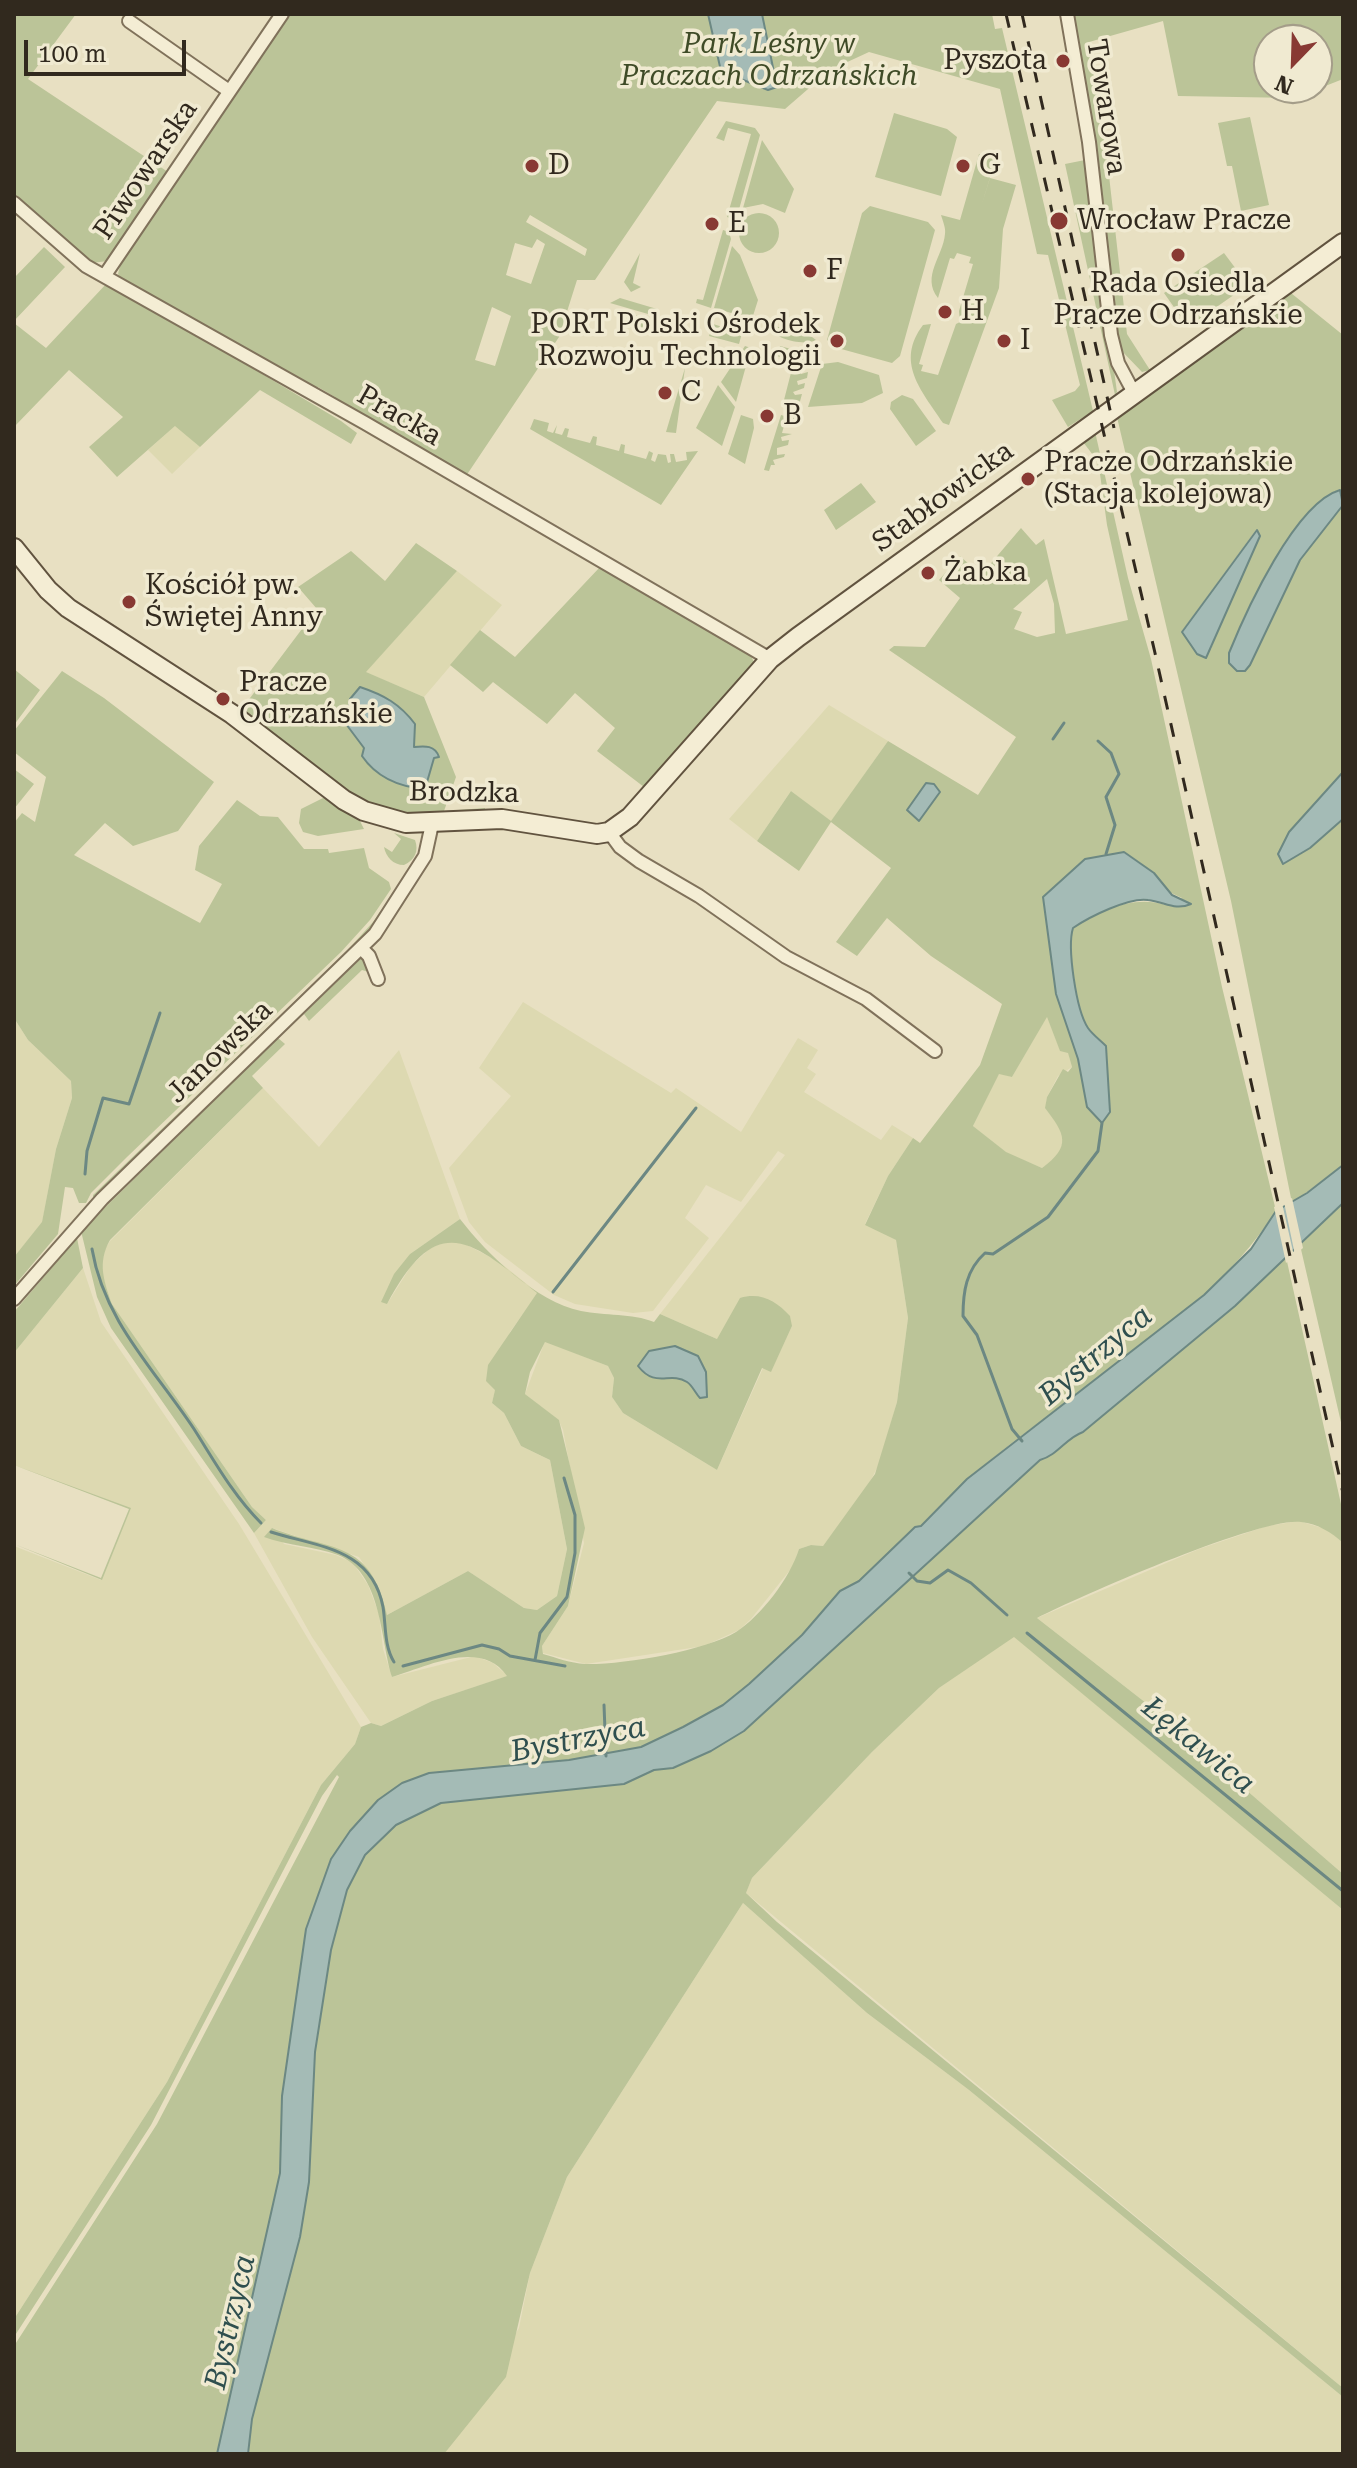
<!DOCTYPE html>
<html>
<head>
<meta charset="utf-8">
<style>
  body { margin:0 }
  #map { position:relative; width:1357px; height:2468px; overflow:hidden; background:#e8e0c2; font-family:"Roboto Serif",serif }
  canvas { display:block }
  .frame { position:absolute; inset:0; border:16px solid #31291e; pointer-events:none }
  .north { position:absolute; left:1253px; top:24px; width:80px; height:80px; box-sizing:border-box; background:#f0ead1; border:2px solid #a49d89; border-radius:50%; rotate:203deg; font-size:22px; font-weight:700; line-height:32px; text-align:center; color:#31291e }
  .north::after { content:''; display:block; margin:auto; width:28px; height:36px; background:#883933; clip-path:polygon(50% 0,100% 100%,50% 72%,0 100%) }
  .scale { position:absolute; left:24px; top:40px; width:162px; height:36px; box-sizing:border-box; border:4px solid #31291e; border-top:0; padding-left:10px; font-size:24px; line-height:28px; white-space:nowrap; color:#31291e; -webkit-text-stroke:6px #f0ead1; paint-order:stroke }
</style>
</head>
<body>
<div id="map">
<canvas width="1357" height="2468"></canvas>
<div class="frame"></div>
<div class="north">N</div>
<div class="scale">100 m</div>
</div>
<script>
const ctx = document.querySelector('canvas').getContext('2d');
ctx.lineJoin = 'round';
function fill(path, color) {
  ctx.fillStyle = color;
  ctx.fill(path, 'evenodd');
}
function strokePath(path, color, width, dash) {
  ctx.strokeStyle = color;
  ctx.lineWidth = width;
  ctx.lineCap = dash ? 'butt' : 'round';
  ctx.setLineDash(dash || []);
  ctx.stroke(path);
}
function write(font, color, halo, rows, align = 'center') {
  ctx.font = font + ' "Roboto Serif",serif';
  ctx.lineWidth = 7;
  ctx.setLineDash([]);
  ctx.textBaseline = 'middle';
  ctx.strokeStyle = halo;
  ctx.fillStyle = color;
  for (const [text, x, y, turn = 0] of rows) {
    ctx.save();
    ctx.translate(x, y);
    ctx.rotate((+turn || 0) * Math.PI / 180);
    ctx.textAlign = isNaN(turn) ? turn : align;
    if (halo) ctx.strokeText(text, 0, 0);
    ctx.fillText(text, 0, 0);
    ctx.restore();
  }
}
fill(new Path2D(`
  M176,425L200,447L172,474L148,450Z
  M457,571L502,605L424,697L365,672Z
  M829,705L888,741L831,822L791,791L757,841L729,819Z
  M523,1002L671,1093L676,1088L741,1132L798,1038L818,1050L807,1068L816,1074L804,1092L881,1140L892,1125L913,1138L888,1176L865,1224L896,1240L908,1318L897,1402L879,1464L865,1492L823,1546L811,1545L799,1549L794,1565L751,1619L739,1630L704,1646L586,1664L543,1653L542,1646L568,1606L584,1543L563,1430L559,1421L525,1394L545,1341L608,1366L614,1378L612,1397L623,1413L717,1470L763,1368L771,1371L792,1326L717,1339L660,1314L785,1155L778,1151L741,1202L706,1185L685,1218L709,1238L653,1311L633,1313L575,1304L554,1295L485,1242L469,1222L449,1168L511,1096L479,1068Z
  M1047,1016L1060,1050L1068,1052L1072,1067L1058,1076L1047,1097L1046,1108L1060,1128L1064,1141L1057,1157L1042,1168L1006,1153L973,1126L999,1073L1012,1077Z
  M14,1018L28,1040L71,1081L72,1098L56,1149L42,1223L14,1257Z
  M399,1050L460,1219L410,1254L387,1304L411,1266L428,1250L442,1242L459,1241L498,1261L538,1293L510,1332L492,1403L504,1413L521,1446L550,1460L567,1549L557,1596L537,1610L524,1608L468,1571L387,1615L377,1585L359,1557L272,1528L284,1544L336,1555L353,1563L368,1585L379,1614L383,1649L392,1677L475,1656L493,1663L508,1676L432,1701L381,1726L371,1723L312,1637L254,1533L266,1520L252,1507L112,1304L103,1278L101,1256L110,1241L263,1088L319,1147Z
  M83,1268L101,1322L239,1524L361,1727L355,1744L321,1785L167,2082L14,2319V1546L101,1580L130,1509L14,1465V1353Z
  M1299,1521L1329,1530L1343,1543V1874L1146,1703L1037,1618L1199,1549L1267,1526Z
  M1014,1636L1343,1910V2388L746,1893L752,1878L872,1752L939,1688Z
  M743,1903L867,2013L969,2090L1343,2397V2454H444L519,2328L530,2273L567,2177Z`), '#ddd9b1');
fill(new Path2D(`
  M14,14H76L28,79L168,172L108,261L91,263L65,244L14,196Z
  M291,14H992L995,29L1002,28L1093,411L1068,427L1052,400L1075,391L1080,385L1048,255L1037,254L1000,89L869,52L830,70L785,109L717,101L595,280H577L559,337L466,476L334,401L335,397L318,387L316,391L121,279L118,274L122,257ZM530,215L587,249L585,256L526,222ZM537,239L545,244L531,284L506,275L515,243L532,248ZM492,307L511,316L495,366L475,360Z
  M1073,14H1343V79L1295,98L1178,96L1163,21L1089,42L1107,158L1127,334L1150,370L1142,372L1118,347L1092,122ZM1269,40H1317V88H1269Z
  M894,113L947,129L957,137L941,196L875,177Z
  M1250,117L1269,205L1241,211L1232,166H1227L1218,123Z
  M726,121L755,128L760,135L738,213L733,219L727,217L751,134L728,128L724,141L716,138Z
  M762,140L794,189L785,213L763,204L743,208Z
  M979,154L996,158L981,207L990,178L1016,185L1003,229L999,288L949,425L943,423C921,390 895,362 923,325L931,324L919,364L923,365L921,371L938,375L956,324L960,322L959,311L973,264L969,263L971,257L957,253L954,259L950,258L938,298C921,276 943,257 945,234C946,228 943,222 941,215L960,220Z
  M1085,160L1117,392L1115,395L1065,164Z
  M870,206L928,222L935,230L900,356L892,363L834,347L827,340L862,213Z
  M739 233a20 20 0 1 1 40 0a20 20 0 1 1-40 0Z
  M723,230L729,232L731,239L711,308L696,303L697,299L703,300Z
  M732,246L740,255L758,300L752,319L714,308Z
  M44,247L65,267L14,321V278Z
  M640,253L633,283L641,287L631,292L624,282Z
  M1224,253L1248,285L1188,327L1164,293Z
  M108,282L341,421L357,433L351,444L260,390L200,447L175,426L117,477L89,447L123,417L69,370L14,427V323L46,348Z
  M1286,289L1343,335V494L1335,491C1283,531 1253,593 1229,653L1250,665L1300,560L1343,505V772L1289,832L1310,848L1343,819V1165L1292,1203L1231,901L1116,413ZM1256,530L1259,535L1227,605L1211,649L1182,631Z
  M620,298L657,309L655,316L610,303Z
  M632,314L671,326L668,335L630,324Z
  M713,324L742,333L739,344L709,336Z
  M772,325L812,337L816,340C804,347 773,338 766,326Z
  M745,346L751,348L736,402L721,382Z
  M780,346L802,352L809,358V364L801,365V374L808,372L807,378L797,381L798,385L805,383L804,388L793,392L795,395L802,394L799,405L784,400L794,361L777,356Z
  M838,362L879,375L883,393L862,403L808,407L822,364Z
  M685,368L676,433L666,432Z
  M718,385L735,407L722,446L696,428Z
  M902,395L913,399L936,431L916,446L890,409L891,402Z
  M791,409L798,411L794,425L784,426L782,433L792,434L781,437L782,441L789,440L788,445L777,448V455L785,454L784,457L773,460L775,465H771L769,471L764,470L781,415L788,417Z
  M741,415L753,419L754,428L745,464L728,454Z
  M534,419L549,423L547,431L553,433L557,425L555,433L562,435L565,428L569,429L567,437L590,443L593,436L597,437L596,445L619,451L621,444L625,445L624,453L646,459L649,451L653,453L651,460L655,462L658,454L666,455L668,463L671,462L670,454H674L676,462L687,460L686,452L698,451L661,505L530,429Z
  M1094,427L1128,578L1151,659L1222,987L1276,1211C1188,1345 1026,1408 921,1526L915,1527L859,1581L840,1591L802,1635L749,1684L723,1705L683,1727L641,1747L569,1760L429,1773L402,1783L378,1800L350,1831L331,1859L306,1929L282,2096L280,2173L217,2454H14V2346L157,2124L339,1777L337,1775L322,1796L151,2125L14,2337V2319L167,2082L321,1785L355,1744L361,1727L371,1723L381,1726L432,1701L507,1676C481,1638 426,1667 392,1677C380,1638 382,1573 338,1555C314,1546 288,1546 264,1537L272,1528C331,1552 370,1538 387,1615L468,1571L524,1608L537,1610L557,1596L567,1549L550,1460L521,1446L504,1413L492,1403L495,1390L486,1381L488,1365L537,1293C470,1239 437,1210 387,1304L381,1302L394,1274L410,1254L460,1219C488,1255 535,1301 581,1311C605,1316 632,1313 654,1322L660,1314L717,1339L740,1298C761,1292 776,1301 790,1316L792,1326L771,1372L762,1368L717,1470L623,1413L612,1397L614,1378L608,1366L545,1342L530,1372L525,1394L559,1420L585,1528L568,1606L542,1646L543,1654C557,1658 570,1663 585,1664C623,1665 704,1651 736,1632C761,1616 790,1578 799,1549L811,1545L823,1546L875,1474L897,1402L908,1318L896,1240L865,1225L888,1176L913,1138L920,1143L980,1065L1002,1004L931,956L887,918L857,956L836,942L891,868L831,822L799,871L757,841L791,791L831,821L888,741L978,795L1016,737L889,650L894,646L925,647L960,598L939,580L960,556L981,575L1021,528L1036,545L1044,539L1066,634L1128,620L1107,525L1100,474L1096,459L1080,438ZM1047,579L1054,604L1055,633L1037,637L1014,629L1022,612L1013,609ZM1124,852L1142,864L1165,890L1182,898L1166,905C1133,895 1101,910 1073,928C1067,947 1076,1010 1088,1028C1092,1034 1100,1040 1106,1046L1110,1111L1087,1107L1078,1059L1056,994L1043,897L1085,859ZM1047,1017L1060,1051L1068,1053L1072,1067L1068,1072L1063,1069L1047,1097L1045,1108C1065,1134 1072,1146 1042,1168L1006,1152L973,1126L999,1074L1012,1077Z
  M861,483L876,502L836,530L824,510Z
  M416,543L457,571L366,672L424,697L456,777L444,811L485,808V811C461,813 435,817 411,815C345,809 290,748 241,710L317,609L298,587L351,551L385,581ZM415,724L413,747L438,758H434L425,789C396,787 383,775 362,756L364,748Z
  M600,567L751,656L754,662L644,787L597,751L615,728L575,693L547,724L493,682L483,692L450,665L480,630L515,657Z
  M14,669L40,690L14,725Z
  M62,671L104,698L214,782L178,831L133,846L105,823L74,855L200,923L222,884L195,870L199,846L237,800L260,816L278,817L304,849H328L329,853L364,848L369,868L389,882L391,889L370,920L341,952L127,1157L91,1193L86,1203H79L73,1188L65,1187L58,1234L14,1286V1257L42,1222L56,1149L72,1098L71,1081L28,1040L14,1018V823L22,813L35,822L46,777L14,752V731Z
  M14,769L34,784L14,809Z
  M325,797L358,817L364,829L318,836L303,832L299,823L301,809Z
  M394,833L415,840C419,851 415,860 404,865C393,865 386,857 384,847L392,852L401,839Z
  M398,887L375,925L346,957L93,1200V1195L344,954L373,922Z
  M362,957L368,961L372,973L362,970L309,1021L304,1014Z
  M278,1038L285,1044L252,1076L263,1088L110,1240C97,1263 104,1281 112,1304L252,1507L266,1520L254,1533L111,1328L97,1297L81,1231Z
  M1343,1203V1431L1300,1245Z
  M77,1238L83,1268L14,1353V1312Z
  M1286,1257L1343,1513V1543C1331,1532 1318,1524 1301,1522C1260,1517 1080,1596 1037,1618L1146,1703L1343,1874V1910L1014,1637L939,1688L872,1752L752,1878L746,1893L777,1922L1343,2388V2397L969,2090L867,2013L743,1903L567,2177L530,2273L506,2377L444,2454H248L252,2419L300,2237L309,2182L315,2052L331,1950L347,1890L365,1855L396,1825L441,1803L624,1784L654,1770L673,1768L744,1731L1040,1460C1058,1455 1066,1438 1083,1432L1235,1306Z
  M14,1465L131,1508L102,1580L14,1544L101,1578L129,1509Z`), '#bbc498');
const water = new Path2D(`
  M708,14H762L777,87L768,90L721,71Z
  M1340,490L1343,505L1300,560L1250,665L1245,671H1237L1229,663V653C1246,611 1295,503 1340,490Z
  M1257,530L1260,536L1206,658L1197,654L1182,632Z
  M360,687C384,695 400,704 415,724L414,747C425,746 435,745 439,757L434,758L425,789C400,787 377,778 362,756L364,748L346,724L350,699Z
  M1343,772V819L1310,848L1283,864L1278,854L1289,832Z
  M926,783L934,784L940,792L919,821L907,810Z
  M1124,852L1154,873L1172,895L1191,904C1175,911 1165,902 1148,900C1129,897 1089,917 1073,928C1067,947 1076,1010 1088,1028C1092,1034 1100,1040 1106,1046L1110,1112L1102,1123L1087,1107L1078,1059L1056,994L1043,897L1085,859Z
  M1343,1165V1203L1235,1306L1083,1432C1066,1438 1058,1455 1040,1460L744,1731L711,1751L673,1768L654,1770L624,1784L441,1803L396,1825L365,1855L347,1890L331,1950L315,2052L309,2182L300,2237L252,2419L248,2454H217L280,2173L282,2096L306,1929L331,1859L350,1831L378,1800L402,1783L429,1773L569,1760L641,1747L683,1727L723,1705L749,1684L802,1635L840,1591L859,1581L915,1527L921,1526L967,1479L1204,1295L1251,1249L1276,1211L1307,1193Z
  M675,1346L698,1356L706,1372L707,1397L700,1398C695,1393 693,1386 687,1382C669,1371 656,1389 638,1366L649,1351Z`);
fill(water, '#a4bbb6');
strokePath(water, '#6c8883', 2);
fill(new Path2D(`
  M1292,1198L1303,1248L1295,1255L1284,1202Z
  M1282,1203L1294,1256L1286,1263L1274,1207Z`), '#e8e0c2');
strokePath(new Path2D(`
  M1053,739L1064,723
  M1098,741L1111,753L1119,774L1106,797L1115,825L1106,854
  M85,1174L87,1151L103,1098L129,1104L160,1013
  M92,1249C104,1321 155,1370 194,1429C215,1462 233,1495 261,1523
  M553,1292L696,1108
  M1022,1441L1012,1429L977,1335L963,1316C963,1292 966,1270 985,1253L993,1254L1048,1217L1098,1151L1102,1123
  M271,1532C318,1547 372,1548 383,1607C386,1625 384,1646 394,1662
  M909,1573L917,1581L930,1583L948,1570L971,1583L1007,1615
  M1027,1633L1343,1891
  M535,1660L540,1633L567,1597L575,1553V1515L564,1478
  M403,1666L482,1645L499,1649L510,1656L565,1666
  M604,1705L606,1756`), '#6c8883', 3);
const street = new Path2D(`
  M1067,14L1089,142L1111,335L1118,363L1134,393
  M129,21L229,91
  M14,203L86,266L365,423L770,659
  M105,275L282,14
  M609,832L620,847L639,861L699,896L786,957L866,999L935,1051
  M361,948L369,956L378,979
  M14,1299L102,1199L375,934L425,856L432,824`);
const secondary = new Path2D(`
  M14,548L48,590L68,608L232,714L344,800L364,811L406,823L502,819L597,834L609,832L630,817L770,659L798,637L1343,243`);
strokePath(street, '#80725b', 16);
strokePath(secondary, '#61533f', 22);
strokePath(street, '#f4edd4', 12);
strokePath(secondary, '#f4edd4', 18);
strokePath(new Path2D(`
  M1006,14L1155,653L1343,1493
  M1022,14L1114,428`), '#31291e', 3, [14, 14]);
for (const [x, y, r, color] of [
  [1063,61,8,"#883933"],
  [532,166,8,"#883933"],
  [963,166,8,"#883933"],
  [1059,221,10,"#883933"],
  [712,224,8,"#883933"],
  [1178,255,8,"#883933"],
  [810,271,8,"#883933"],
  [945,312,8,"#883933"],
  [837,341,8,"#883933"],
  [1004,341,8,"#883933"],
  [665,393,8,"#883933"],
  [767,416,8,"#883933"],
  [1028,479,8,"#883933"],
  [928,573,8,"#883933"],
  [129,602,8,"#883933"],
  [223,699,8,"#883933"]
]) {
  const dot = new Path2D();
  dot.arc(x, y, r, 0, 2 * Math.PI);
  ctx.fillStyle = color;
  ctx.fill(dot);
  strokePath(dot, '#f0ead1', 3);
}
write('italic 28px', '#3f4b27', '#f0ead1', [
  ["Park Leśny w",769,45],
  ["Praczach Odrzańskich",769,77]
]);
write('28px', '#31291e', '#f0ead1', [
  ["Pyszota",1047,61,"right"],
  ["D",548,166],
  ["G",979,166],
  ["Wrocław Pracze",1077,221],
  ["E",728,224],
  ["F",826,271],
  ["Rada Osiedla",1178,284,"center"],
  ["Pracze Odrzańskie",1178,316,"center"],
  ["H",961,312],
  ["PORT Polski Ośrodek",821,325,"right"],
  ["Rozwoju Technologii",821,357,"right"],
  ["I",1020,341],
  ["C",681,393],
  ["B",783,416],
  ["Pracze Odrzańskie",1044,463],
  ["(Stacja kolejowa)",1044,495],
  ["Żabka",944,573],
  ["Kościół pw.",145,586],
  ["Świętej Anny",145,618],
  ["Pracze",239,683],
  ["Odrzańskie",239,715]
], 'left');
write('28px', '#31291e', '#f0ead1', [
  ["Towarowa",1106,107,81],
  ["Piwowarska",146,170,-56],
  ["Pracka",399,416,30],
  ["Stabłowicka",943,497,-36],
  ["Brodzka",464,793,1],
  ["Janowska",220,1052,-44]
]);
write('italic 30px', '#2f4f4f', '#f0ead1', [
  ["Bystrzyca",1096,1356,-40],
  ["Bystrzyca",578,1740,-11],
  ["Łękawica",1198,1746,39],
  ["Bystrzyca",231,2322,-77]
]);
</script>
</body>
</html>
